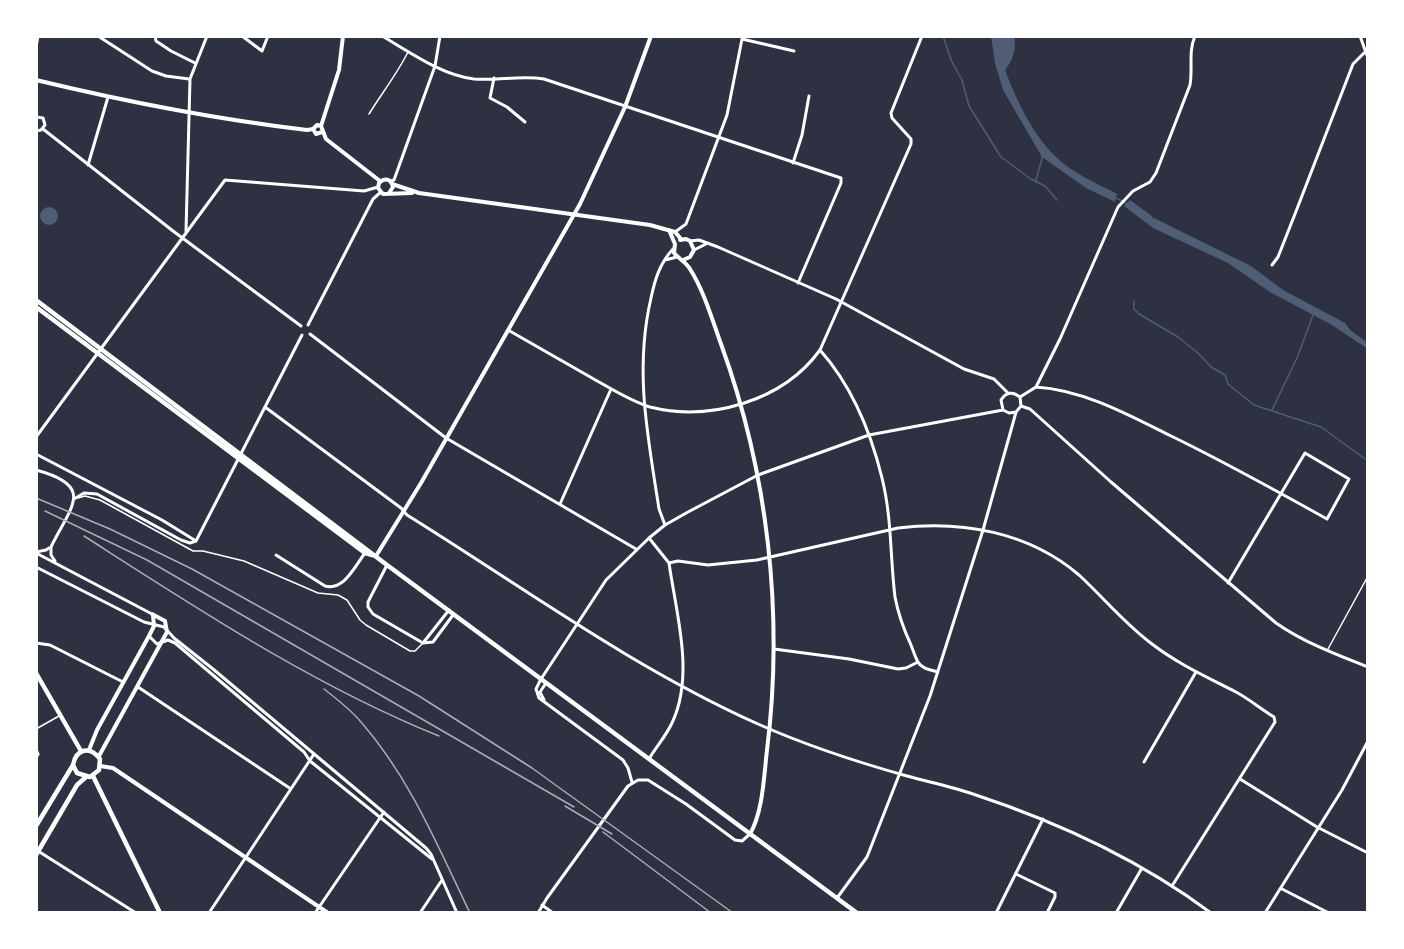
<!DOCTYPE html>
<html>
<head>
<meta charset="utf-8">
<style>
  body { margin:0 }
  #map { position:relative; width:1404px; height:949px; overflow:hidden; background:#2d3142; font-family:"Archivo Narrow",sans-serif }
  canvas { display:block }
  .frame { position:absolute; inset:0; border:38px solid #fff; pointer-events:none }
</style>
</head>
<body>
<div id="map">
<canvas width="1404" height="949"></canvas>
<div class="frame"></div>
</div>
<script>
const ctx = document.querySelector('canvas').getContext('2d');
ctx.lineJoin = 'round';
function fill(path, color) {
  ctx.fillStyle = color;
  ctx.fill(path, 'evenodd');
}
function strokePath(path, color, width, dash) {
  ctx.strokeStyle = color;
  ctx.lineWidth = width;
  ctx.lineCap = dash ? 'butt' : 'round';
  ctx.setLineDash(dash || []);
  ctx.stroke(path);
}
fill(new Path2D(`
  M991,36H1012L1015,39C1015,53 1013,60 1005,70C1016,99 1032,133 1054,155C1071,173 1095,182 1117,194L1115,202L1086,188L1042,157L1003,90L995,63Z
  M1130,200L1152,216L1153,219L1154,218L1251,266L1283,290L1345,323L1350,330L1368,343V349L1332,325L1270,292L1228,263L1153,228L1124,206Z
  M40 216a9 9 0 1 1 18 0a9 9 0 1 1-18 0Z`), '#4f5d75');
strokePath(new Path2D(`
  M943,36L951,60L962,80L969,106L1001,157L1031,179L1045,186L1057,200
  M1036,180L1043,155
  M1116,198L1128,204
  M1134,301V309L1139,314L1178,337L1198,353L1211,367L1225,375L1228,384L1254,405L1321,427L1368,461
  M1272,410L1297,358L1313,315`), '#4f5d75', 1.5);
strokePath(new Path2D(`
  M369,114C382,93 397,74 408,52
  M78,498L85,496L100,500L193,551H203L244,561L318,593L338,595L347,600L360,620L366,625L410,651H415L423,643
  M1328,649L1368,576
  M36,729L59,716
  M36,748L39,754L36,760`), '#fff', 1.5);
strokePath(new Path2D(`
  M98,36L152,71L166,76L189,79
  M155,36L156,41L171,51L195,63
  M242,36L262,51L268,36
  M382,36C410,52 441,75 474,79C498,81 521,75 544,79L841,178V183L798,283
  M1360,36L1368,58
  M36,47L38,36
  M494,78L490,98L507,107L525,122
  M36,117L43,118L45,125L41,130L36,131
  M43,129L173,231L301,326
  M793,163L802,135L809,96
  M88,165L108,97
  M391,181L394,180L435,66L440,36
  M186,231L190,79L207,36
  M675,232L686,224L727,115L742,39L794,51
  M690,241L699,240L718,247L836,299L964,369L994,379L1008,393
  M694,250L706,244
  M665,260L677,257
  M1272,265L1278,257L1295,214L1353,64L1365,52
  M308,325L373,199L381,192
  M508,330C536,346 564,362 592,378C610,388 630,401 650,407C710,422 783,401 820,350L911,144V139L892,118L891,113L922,36
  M310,334L446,438L636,549
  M820,350C851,385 871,433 882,478C892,518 890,557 895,597C898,613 904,630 911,645C913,650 915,657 918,662C922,669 931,670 938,672
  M1036,387L1060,339L1118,207L1133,191L1150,182L1156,173L1190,85C1193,68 1188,52 1195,36
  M1020,397L1036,387C1083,390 1127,414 1169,435C1223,461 1275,490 1327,519L1349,479L1305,453L1228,583
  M1021,406L1030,409L1111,482L1276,623C1303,642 1337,655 1368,667
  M265,407L401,508L407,515C523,587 633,668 758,724C805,745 857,762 907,776C929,782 952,787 973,794C1058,822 1140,860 1211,913
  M36,437L225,180L364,191L378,187
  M36,454L162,520L196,541
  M36,470C96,486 71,506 51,547
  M74,499L84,493L97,494L181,540L190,543L196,541L302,335
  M560,504L611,389
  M665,525L659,509C648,437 634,371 651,298C655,279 660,263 673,249
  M649,538L669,563L678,561L708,565L757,560L898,528C961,520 1029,532 1079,575C1104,598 1124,623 1152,644C1178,664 1207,677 1236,692C1249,699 1261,709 1274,717L1275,722L1172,886
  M51,547V555L55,561
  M36,552L46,550L49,548
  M36,553L152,614
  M276,555L325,586C344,591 355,566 365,553
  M387,565L368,602V607L373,614L423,643L433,642L453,615
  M36,567L144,622L164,627L174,638L213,669L426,848L431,854L457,913
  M149,636L157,644L168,640L175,643L304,752L310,761L432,859
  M36,643L50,645L123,682
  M423,643L449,610
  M774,649L849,659L898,669L906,668L918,662
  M138,687L291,789
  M544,700L540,692L546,683
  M649,759C656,747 666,736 672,723C695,675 676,613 669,563
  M1144,762L1196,672
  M1240,779L1317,827L1368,853
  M632,782L628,768L623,760L539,698L536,689L541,679L606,580L649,538L665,525L688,512L758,475L869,435L1003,410
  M38,851L136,913
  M1016,874L1055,893V897L1047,913
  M1282,889L1329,913
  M837,898L867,857L930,696L983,530L1013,423L1016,412L1021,406L1020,397C1013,391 1006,392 1001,400L1003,410L1009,413L1016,412
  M542,905L553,913
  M209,913L314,754
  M315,913L384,812
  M420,913L442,880
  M538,913L547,898L628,786L638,780H648L686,804L735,840L742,841L750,834
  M996,913L1043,819
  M1116,913L1142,868
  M1265,913L1342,790L1368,741`), '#fff', 3);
strokePath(new Path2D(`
  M36,80C127,102 214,119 307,130L313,129L317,125L321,126
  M321,126L339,70L343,36
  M321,126L326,139L380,181
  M313,129L316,134L322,132
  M392,184L419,193L650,225L675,232L681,239
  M389,193L393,187C392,182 389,178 383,180L379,183L378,188L383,194L412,193
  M669,230L675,244L674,253C679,259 686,262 690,269C704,291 712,319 721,344C768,473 784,614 767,750C764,775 763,812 750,834
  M680,240L686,239L690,241L694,250L690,257L683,260
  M376,556L421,483L580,204L625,107L651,36
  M89,750L97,730L149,636L154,626L153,615
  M99,756L167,632L165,621L152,614
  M100,766L113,768L328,913`), '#fff', 4);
strokePath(new Path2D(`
  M36,300L387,565L857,913
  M36,307L365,553L376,556
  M36,673L81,751
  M93,776L160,913
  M36,826L73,765C76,749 90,745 100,759L99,770L90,777L77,773L73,765
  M36,855L77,785L86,777`), '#fff', 4.5);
strokePath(new Path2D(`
  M36,498L110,529L192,569L419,696L532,768L733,913
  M45,511L147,560L574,807
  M84,536C198,609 313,685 439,736
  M324,689C337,699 350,709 361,722C410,778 438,847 470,913
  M565,806L612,834
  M603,832L711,913`), '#abadb3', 1.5);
</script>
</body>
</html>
